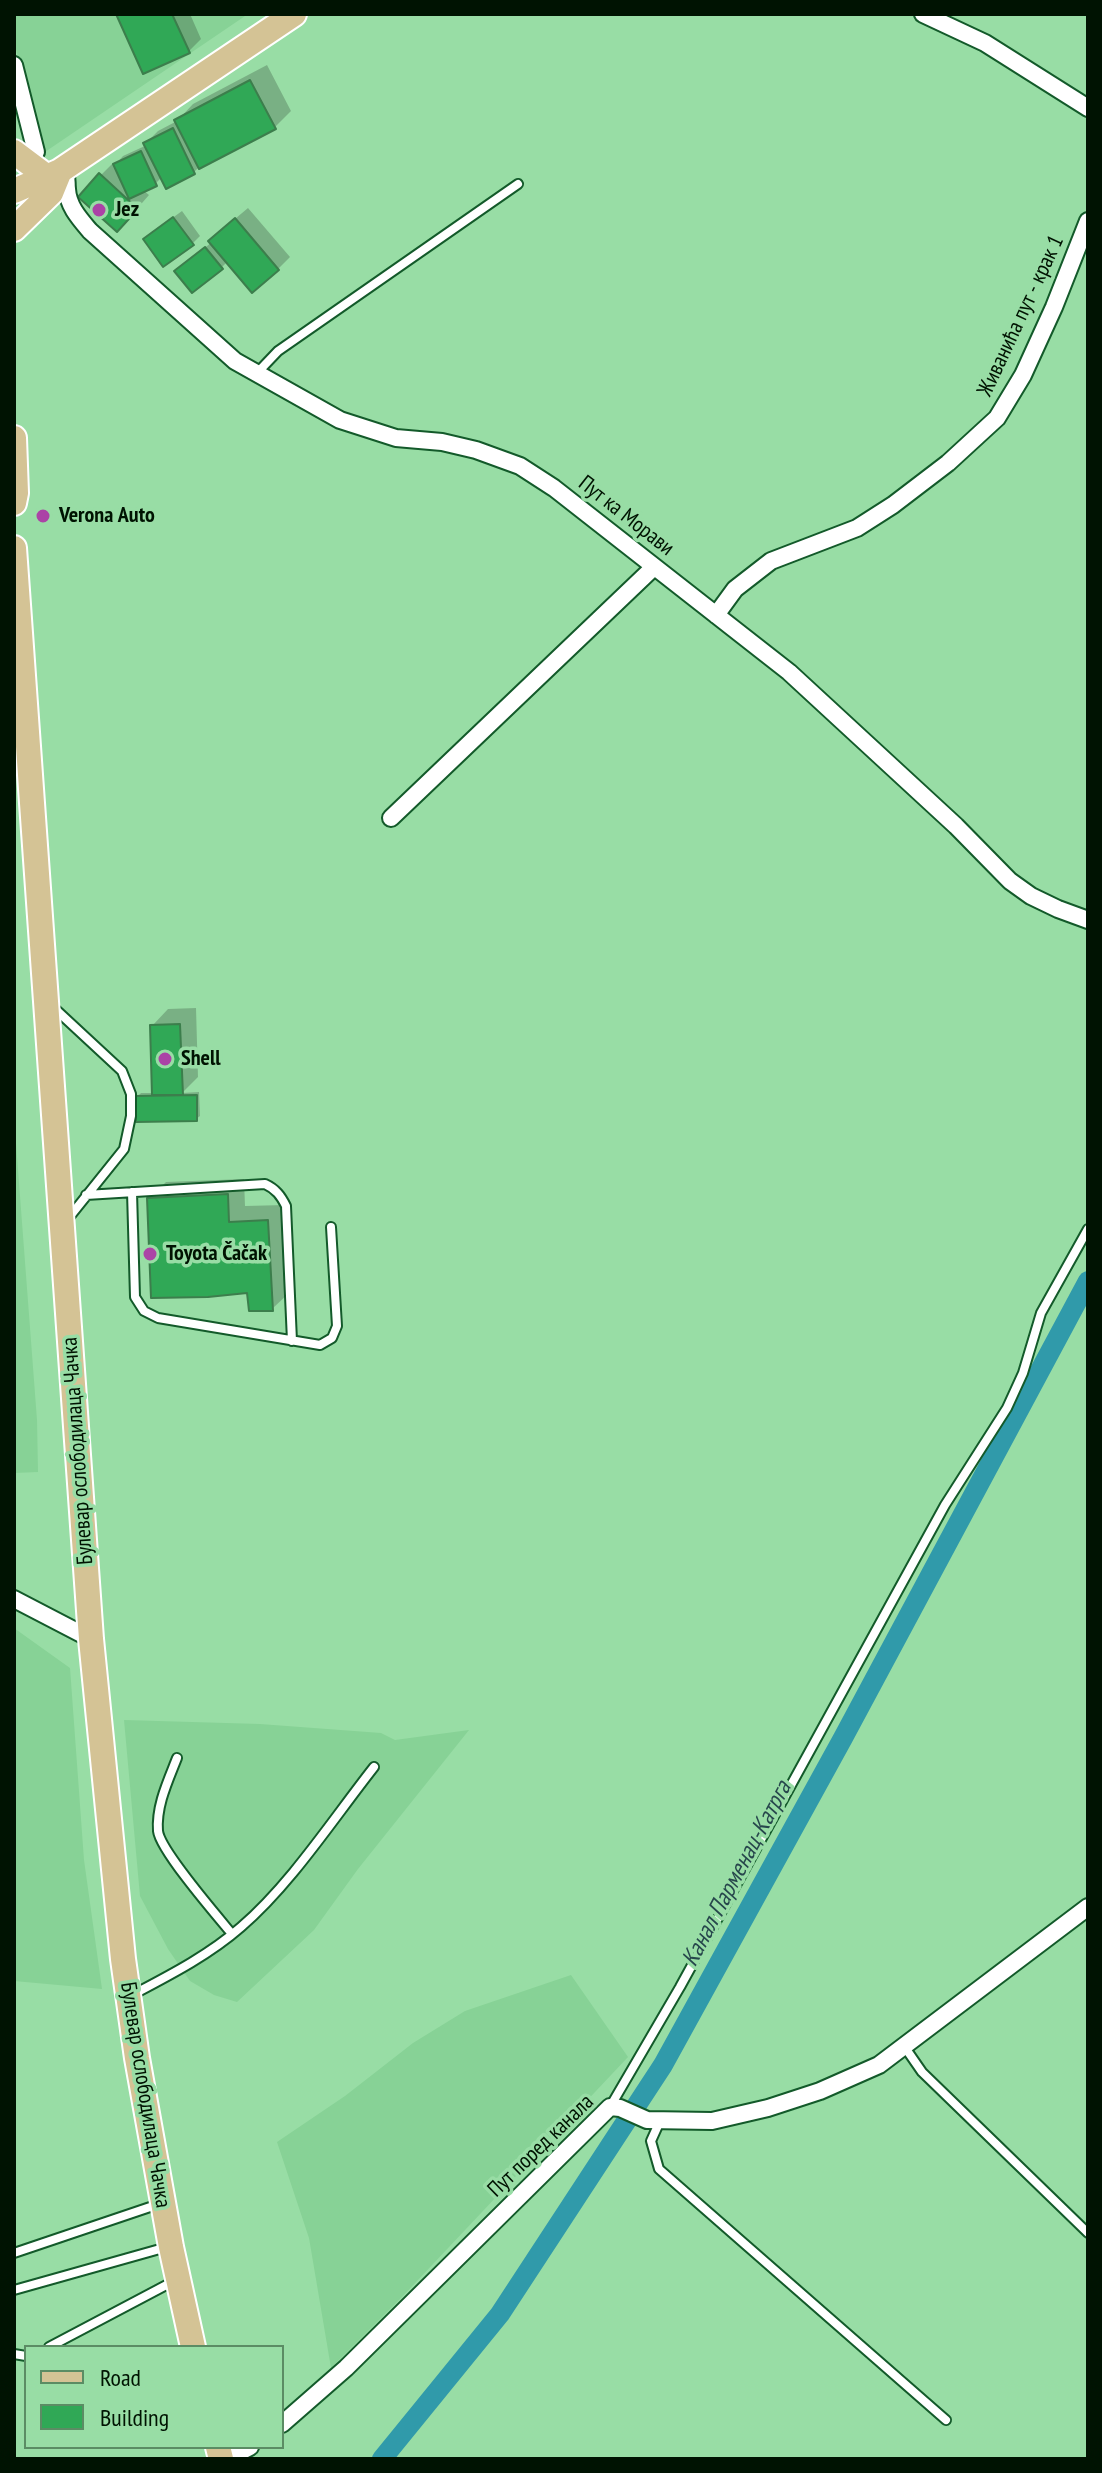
<!DOCTYPE html>
<html>
<head>
<meta charset="utf-8">
<style>
  body { margin:0 }
  #map { position:relative; width:1102px; height:2473px; overflow:hidden; background:#98dda5; font-family:"PT Sans Narrow",sans-serif }
  canvas { display:block }
  .frame { position:absolute; inset:0; border:16px solid #001302; pointer-events:none }
  .legend { position:absolute; left:24px; top:2345px; width:260px; height:104px; box-sizing:border-box; background:#98dda5; border:2px solid #5b8c64; margin:0; padding:10px 14px; list-style:none; font-size:24px; color:#001302 }
  .legend li { display:flex; align-items:center; gap:16px; height:40px }
  .legend b { width:40px; border:2px solid #5b8c64 }
</style>
</head>
<body>
<div id="map">
<canvas width="1102" height="2473"></canvas>
<div class="frame"></div>
<ul class="legend">
<li><b style="height:10px;background:#d4c395"></b>Road</li>
<li><b style="height:22px;background:#30a856"></b>Building</li>
</ul>
</div>
<script>
const ctx = document.querySelector('canvas').getContext('2d');
ctx.lineJoin = 'round';
function fill(path, color) {
  ctx.fillStyle = color;
  ctx.fill(path, 'evenodd');
}
function strokePath(path, color, width, dash) {
  ctx.strokeStyle = color;
  ctx.lineWidth = width;
  ctx.lineCap = dash ? 'butt' : 'round';
  ctx.setLineDash(dash || []);
  ctx.stroke(path);
}
function write(font, color, halo, rows, align = 'center') {
  ctx.font = font + ' "PT Sans Narrow",sans-serif';
  ctx.lineWidth = 7;
  ctx.setLineDash([]);
  ctx.textBaseline = 'middle';
  ctx.strokeStyle = halo;
  ctx.fillStyle = color;
  for (const [text, x, y, turn = 0] of rows) {
    ctx.save();
    ctx.translate(x, y);
    ctx.rotate((+turn || 0) * Math.PI / 180);
    ctx.textAlign = isNaN(turn) ? turn : align;
    if (halo) ctx.strokeText(text, 0, 0);
    ctx.fillText(text, 0, 0);
    ctx.restore();
  }
}
fill(new Path2D(`
  M14,14H248L42,154L14,41Z
  M14,1117L37,1420L38,1472L14,1473Z
  M14,1628L70,1668L84,1860L102,1989L14,1981Z
  M124,1720L260,1724L381,1733L395,1740L469,1730L358,1869L314,1930L237,2002L214,1995L190,1981L168,1949L140,1896Z
  M571,1975L628,2057L401,2298L331,2368L309,2238L277,2142L345,2096L413,2043L465,2011Z`), '#87d296');
fill(new Path2D(`
  M119,14H190L201,39L189,51Z
  M267,65L291,111L274,128L200,166L194,172L167,186L162,177L155,184L143,190L149,195L129,218L101,175L113,163L115,165L123,156L147,145L146,143L158,131L177,121L193,104Z
  M248,208L290,257L278,269L228,261L222,267L185,264L212,242L223,229Z
  M182,211L200,236L192,244L153,232Z
  M196,1008L198,1077L182,1093L199,1092L200,1116L196,1119L137,1097L141,1093H154L152,1026L168,1009Z
  M244,1179L245,1206L284,1205L289,1293L272,1309L249,1291L149,1199L166,1182Z`), '#0003');
strokePath(new Path2D(`
  M382,2459L500,2314L663,2065L843,1738L1088,1281`), '#309aaa', 20);
const building = new Path2D(`
  M116,14H172L190,53L143,74Z
  M250,80L276,129L199,169L174,120Z
  M173,128L195,174L166,189L143,143Z
  M141,151L157,186L129,199L113,164Z
  M99,173L138,209L117,232L78,197Z
  M173,217L194,245L163,267L143,239Z
  M235,218L279,270L252,293L208,241Z
  M205,247L223,269L192,293L174,271Z
  M180,1024L183,1095H152L150,1025Z
  M197,1095V1121L136,1122L135,1096Z
  M228,1194L229,1222L268,1220L273,1311H249L247,1293L208,1297L151,1298L147,1198Z`);
fill(building, '#30a856');
strokePath(building, '#3c7e4c', 2);
const lane = new Path2D(`
  M257,373L278,351L518,184
  M53,1007L122,1071L131,1094V1116L124,1149L67,1220
  M132,1192L135,1297L144,1311L158,1318L320,1345L332,1338L337,1326L331,1227
  M86,1195L265,1184C276,1189 281,1196 286,1206L292,1341
  M177,1758C168,1781 156,1806 158,1831C160,1850 217,1916 232,1934
  M132,1995C170,1975 209,1955 241,1927C291,1884 333,1819 374,1767
  M904,2046L922,2072L1088,2233
  M610,2107L680,1987L945,1505L1007,1408L1023,1373L1041,1313L1088,1229
  M660,2121L651,2141L659,2169L946,2420
  M14,2253L162,2203
  M14,2290L167,2247
  M49,2347L174,2281
  M14,2354L26,2356`);
const street = new Path2D(`
  M923,14L985,43L1088,108
  M14,65L36,152
  M63,169C68,177 66,180 67,189C68,206 79,218 90,231L235,361L340,420L396,438L442,442L476,450L520,466L554,488L789,672L956,826L1010,881L1031,896L1058,909L1088,920
  M716,615L735,589L771,561L857,528L893,505L948,463L997,418L1023,375L1054,307L1088,221
  M391,818L654,567
  M14,1599L91,1639
  M282,2424L346,2368L610,2107L620,2108L647,2120L712,2121L768,2108L820,2091L879,2065L1088,1907
  M227,2459L250,2447`);
const primary = new Path2D(`
  M14,152L46,176
  M14,191L60,171L294,14
  M14,229L51,193L60,171
  M14,438L16,493L14,503
  M14,548L91,1639L123,1959L137,2058L171,2247L193,2347
  M218,2447L221,2459`);
strokePath(lane, '#135a2a', 12);
strokePath(street, '#135a2a', 20);
strokePath(primary, '#fff', 28);
strokePath(lane, '#fff', 8);
strokePath(street, '#fff', 16);
strokePath(primary, '#d4c395', 24);
for (const [x, y, r, color] of [
  [99,210,8,"#ab43a6"],
  [43,516,8,"#ab43a6"],
  [165,1059,8,"#ab43a6"],
  [150,1254,8,"#ab43a6"]
]) {
  const dot = new Path2D();
  dot.arc(x, y, r, 0, 2 * Math.PI);
  ctx.fillStyle = color;
  ctx.fill(dot);
  strokePath(dot, '#98dda5', 3);
}
write('bold 22px', '#001302', '#98dda5', [
  ["Jez",115,210],
  ["Verona Auto",59,516],
  ["Shell",181,1059],
  ["Toyota Čačak",166,1254]
], 'left');
write('22px', '#001302', '#98dda5', [
  ["Живанића пут - крак 1",1021,316,-65],
  ["Пут ка Морави",626,516,38],
  ["Булевар ослободилаца Чачка",78,1451,-94],
  ["Булевар ослободилаца Чачка",145,2095,81],
  ["Пут поред канала",541,2146,-44]
]);
write('italic 24px', '#27474c', '#98dda5', [
  ["Канал Парменац-Катрга",737,1874,-62]
]);
</script>
</body>
</html>
